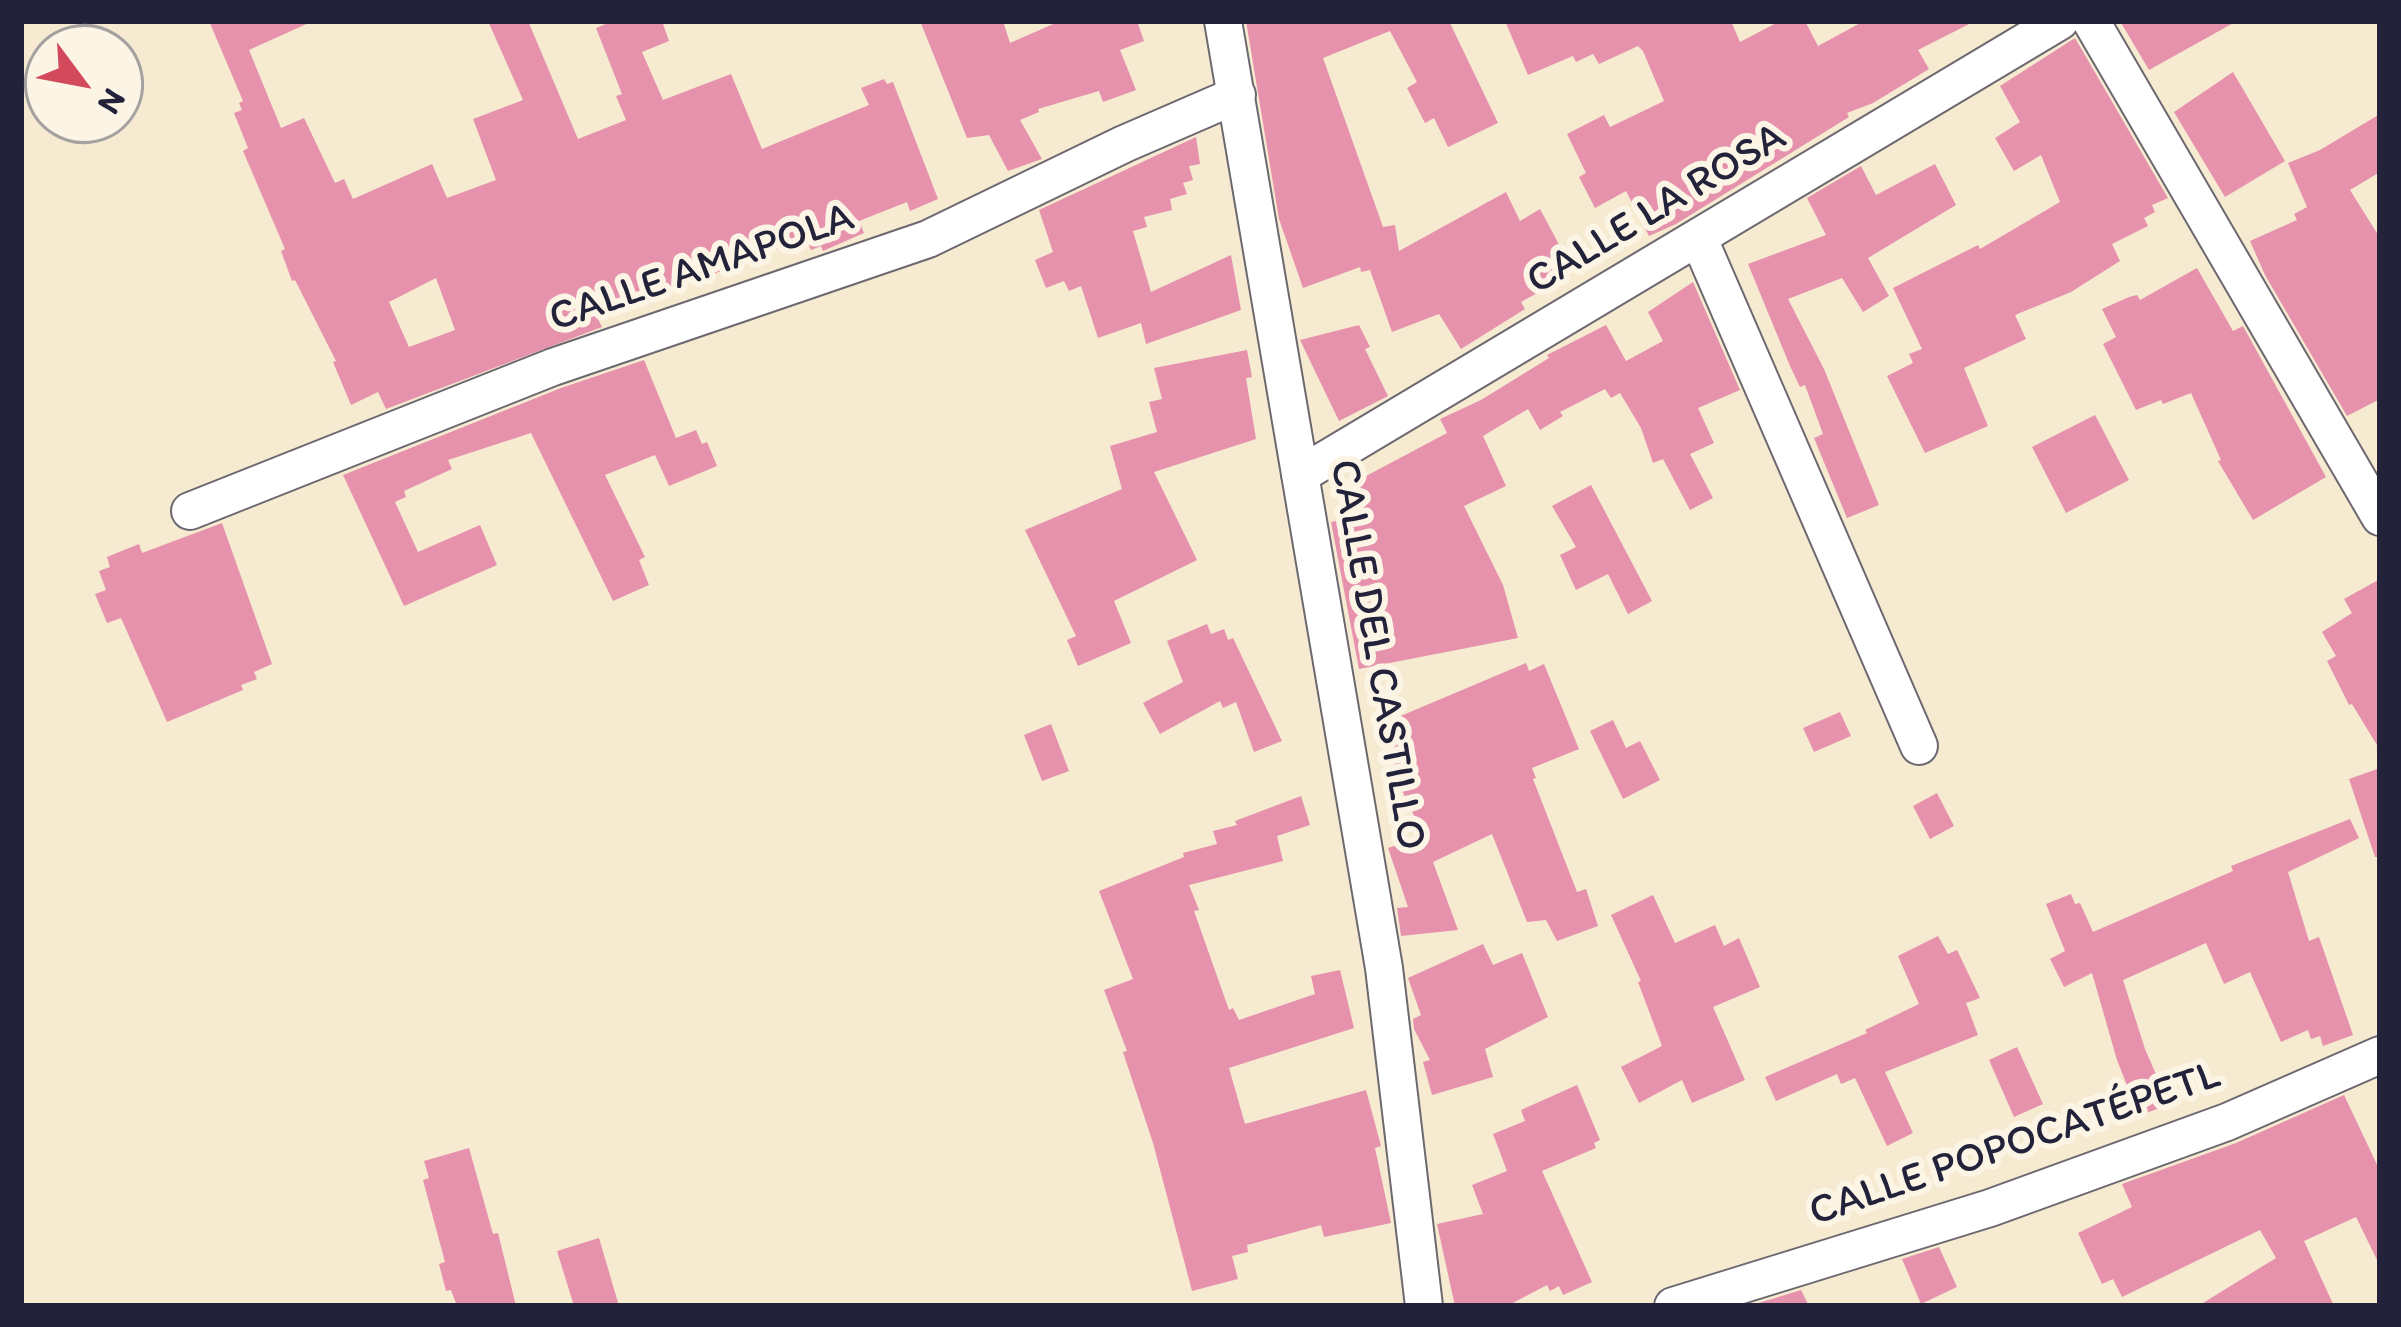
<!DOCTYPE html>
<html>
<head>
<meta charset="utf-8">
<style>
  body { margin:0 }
  #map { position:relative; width:2401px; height:1327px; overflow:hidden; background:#f6ead1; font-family:Itim,sans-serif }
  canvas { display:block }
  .frame { position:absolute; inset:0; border:24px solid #22223b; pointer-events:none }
  .north { position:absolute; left:24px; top:24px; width:120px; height:120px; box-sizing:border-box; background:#fcf5e5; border:3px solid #a5a1a1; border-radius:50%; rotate:122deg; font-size:33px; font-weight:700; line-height:48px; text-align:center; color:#22223b }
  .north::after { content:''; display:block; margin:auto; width:42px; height:54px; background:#d1495b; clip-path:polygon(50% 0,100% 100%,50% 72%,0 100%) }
</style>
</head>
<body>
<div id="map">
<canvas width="2401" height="1327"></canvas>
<div class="frame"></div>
<div class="north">N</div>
</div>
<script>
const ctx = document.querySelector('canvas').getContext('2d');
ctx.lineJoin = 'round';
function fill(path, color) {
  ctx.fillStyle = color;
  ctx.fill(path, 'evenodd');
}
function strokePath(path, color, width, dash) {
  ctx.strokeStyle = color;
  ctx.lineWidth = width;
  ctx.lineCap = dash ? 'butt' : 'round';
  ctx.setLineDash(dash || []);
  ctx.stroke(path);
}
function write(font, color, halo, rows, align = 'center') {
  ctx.font = font + ' Itim,sans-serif';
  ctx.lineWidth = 12;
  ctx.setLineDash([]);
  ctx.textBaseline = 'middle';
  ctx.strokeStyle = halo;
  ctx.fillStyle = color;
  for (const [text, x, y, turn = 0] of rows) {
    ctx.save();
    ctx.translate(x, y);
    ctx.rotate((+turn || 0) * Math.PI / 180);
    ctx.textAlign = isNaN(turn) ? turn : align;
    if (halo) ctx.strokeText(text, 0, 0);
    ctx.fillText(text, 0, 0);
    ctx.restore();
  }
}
fill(new Path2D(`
  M209,21H313L249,50L281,128L304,118L335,183L344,179L353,199L432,164L447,198L496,180L473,119L523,100L488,21H528L578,139L626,120L616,96L622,94L596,28L613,21H662L669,41L642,52L663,100L731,74L762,149L869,105L861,88L884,79L887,84L893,82L938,199L910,211L907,202L859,221L864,233L823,251L821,246L811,250L806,238L654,297L651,289L601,312L603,317L598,319L602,327L386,409L378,392L351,405L333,362L336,361L295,280L292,281L281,251L285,249L243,151L248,148L234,113L242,110L239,103L243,101ZM436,278L455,330L409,347L389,302Z
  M920,21H1003L1010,43L1060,21H1137L1144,41L1120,50L1136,90L1103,102L1099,91L1038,109L1039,112L1020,120L1042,159L1008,171L989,135L967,138Z
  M1246,21H1449L1498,123L1448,147L1434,118L1425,123L1407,88L1417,82L1390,31L1323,58L1383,227L1395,225L1399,251L1506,192L1520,221L1540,209L1571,267L1552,278L1555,283L1521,302L1525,309L1461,349L1439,314L1392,332L1370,270L1361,272L1360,267L1303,288L1279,219Z
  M1505,21H1731L1740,42L1780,21H1805L1818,46L1864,21H1975L1918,50L1929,69L1873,103L1847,113L1849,117L1676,224L1649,236L1626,191L1595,208L1579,177L1586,173L1567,134L1604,115L1610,127L1664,101L1643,51L1638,46L1599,64L1593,54L1576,62L1573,56L1528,75Z
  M2120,21H2237L2149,70Z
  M2075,38L2168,198L2152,205L2155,212L2144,218L2148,226L2112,244L2120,261L2071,292L2015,315L2026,339L1964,368L1988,426L1925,453L1887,376L1913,363L1909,354L1922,349L1893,288L1978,245L1980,249L2060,202L2041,155L2014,171L1995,138L2020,122L2000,86Z
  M2233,72L2285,161L2225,197L2174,112Z
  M2380,114V172L2350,190L2380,238V399L2347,416L2265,275L2250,241L2297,220L2294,214L2307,207L2288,163L2320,150Z
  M1196,137L1200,164L1189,166L1193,180L1183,183L1187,194L1170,199L1172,210L1144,217L1147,227L1133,231L1151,292L1231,255L1241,310L1146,344L1141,323L1098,338L1081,286L1069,291L1064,281L1046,288L1035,260L1053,252L1039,210Z
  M1935,164L1956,205L1868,258L1889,296L1863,312L1842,278L1788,299L1824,369L1879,505L1847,518L1814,438L1823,434L1805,385L1800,387L1790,366L1748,264L1826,235L1807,198L1861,166L1876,195Z
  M2197,268L2233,331L2243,326L2326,477L2253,520L2218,461L2221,460L2191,393L2163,404L2161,400L2136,410L2103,344L2116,337L2102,309L2129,297L2137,295L2140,300Z
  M1693,282L1740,390L1698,408L1714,443L1690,454L1713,498L1690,510L1663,459L1653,463L1641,428L1620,393L1611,398L1605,389L1560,412L1563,416L1540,430L1528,409L1483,436L1506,486L1464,506L1503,585L1518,638L1359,669L1331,522L1366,515L1350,488L1353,483L1447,433L1440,419L1481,400L1549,358L1547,355L1606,325L1626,361L1663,341L1648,312Z
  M1359,325L1370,347L1365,349L1388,396L1339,421L1300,340Z
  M1247,350L1252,377L1246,378L1256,439L1154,472L1197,560L1114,601L1131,643L1078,666L1067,640L1076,636L1025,530L1122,489L1110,446L1157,432L1149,402L1162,399L1154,368Z
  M644,360L676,438L696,430L702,444L707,442L717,466L669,486L655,455L605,475L645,557L639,560L649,585L613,601L531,433L448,460L452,469L404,491L406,497L395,502L418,552L480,525L497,565L404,606L343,475L561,388Z
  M2095,415L2129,480L2066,513L2032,447Z
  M1591,485L1652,601L1628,614L1608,574L1576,590L1560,555L1576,547L1552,506Z
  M222,523L272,664L254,672L257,679L241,685L243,690L167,722L121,618L107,623L95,594L106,590L99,571L110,567L107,557L139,544L142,553Z
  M2380,579V750L2352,704L2349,705L2327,661L2336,656L2322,632L2352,613L2344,599Z
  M1207,624L1211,634L1224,629L1228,640L1233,638L1282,741L1254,752L1236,702L1223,708L1220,701L1160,734L1143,703L1183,682L1167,641Z
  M1526,663L1529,671L1544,664L1579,749L1532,768L1536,778L1533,779L1577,892L1586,889L1598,926L1557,941L1546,920L1527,922L1492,834L1433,862L1458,930L1401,936L1397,908L1408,907L1388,848L1424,836L1392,770L1396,768L1377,726Z
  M1840,712L1851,736L1814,752L1803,728Z
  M1613,720L1626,748L1640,741L1660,780L1623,799L1590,731Z
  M1051,724L1069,771L1042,781L1024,735Z
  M2380,768V857H2375L2349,779Z
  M1937,793L1954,826L1930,839L1913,806Z
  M1301,796L1310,825L1277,836L1283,861L1189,885L1199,910L1194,911L1229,1010L1233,1008L1239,1020L1315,994L1311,976L1340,970L1354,1028L1229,1068L1245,1124L1366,1090L1381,1146L1375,1148L1391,1223L1324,1237L1321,1225L1247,1245L1248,1252L1232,1256L1238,1279L1192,1291L1153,1143L1123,1052L1127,1051L1104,990L1133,979L1099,891L1184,857L1183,853L1217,844L1213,831L1237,825L1235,821Z
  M2350,819L2359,838L2288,872L2309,941L2319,937L2353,1035L2323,1046L2320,1036L2311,1039L2308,1030L2281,1042L2250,972L2224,984L2206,943L2123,980L2145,1049L2169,1104L2139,1116L2117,1060L2092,973L2064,987L2050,959L2065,951L2046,904L2071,894L2075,904L2080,903L2093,932L2233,871L2231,866Z
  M1653,895L1675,943L1715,925L1724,946L1739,938L1760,987L1713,1007L1745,1080L1692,1103L1682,1080L1639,1103L1621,1067L1662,1046L1638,982L1641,981L1611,915Z
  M1938,936L1948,954L1957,950L1980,998L1966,1003L1978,1035L1885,1072L1913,1133L1887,1146L1855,1078L1841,1084L1837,1074L1776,1101L1765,1077L1867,1033L1865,1030L1919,1004L1898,956Z
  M1483,944L1493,965L1522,953L1548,1017L1485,1049L1493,1077L1432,1095L1423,1062L1430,1060L1414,1029L1413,1019L1421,1015L1408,978Z
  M2017,1047L2043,1104L2014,1117L1989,1060Z
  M1577,1085L1600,1140L1594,1143L1596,1148L1542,1171L1592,1282L1563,1295L1559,1286L1550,1291L1547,1285L1507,1306H1455L1437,1224L1483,1214L1472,1185L1507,1171L1493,1134L1525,1121L1521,1110Z
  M2344,1095L2380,1171V1266L2356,1217L2304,1241L2334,1306H2198L2276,1258L2260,1230L2122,1297L2113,1279L2102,1284L2078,1233L2132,1207L2122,1184L2236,1143Z
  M469,1148L493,1234L498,1233L516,1306H457L451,1290L446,1291L439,1264L445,1262L423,1180L429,1178L424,1161Z
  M599,1238L619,1306H574L557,1251Z
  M1939,1247L1957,1287L1921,1304L1902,1259Z
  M1801,1290L1809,1306H1749Z`), '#e692ad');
const street = new Path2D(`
  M1223,21L1384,968L1424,1306
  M2091,21L2380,517
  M1699,239L1919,746
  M1300,475L2060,21
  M190,511L553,367L928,239L1124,144L1237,95
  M1673,1306L1990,1208L2227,1122L2380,1055`);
strokePath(street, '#6c6870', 40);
strokePath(street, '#fff', 36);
write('42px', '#22223b', '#fcf5e5', [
  ["CALLE LA ROSA",1657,210,-31],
  ["CALLE AMAPOLA",702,269,-19],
  ["CALLE DEL CASTILLO",1376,655,80],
  ["CALLE POPOCATÉPETL",2015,1145,-19]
]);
</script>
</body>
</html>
